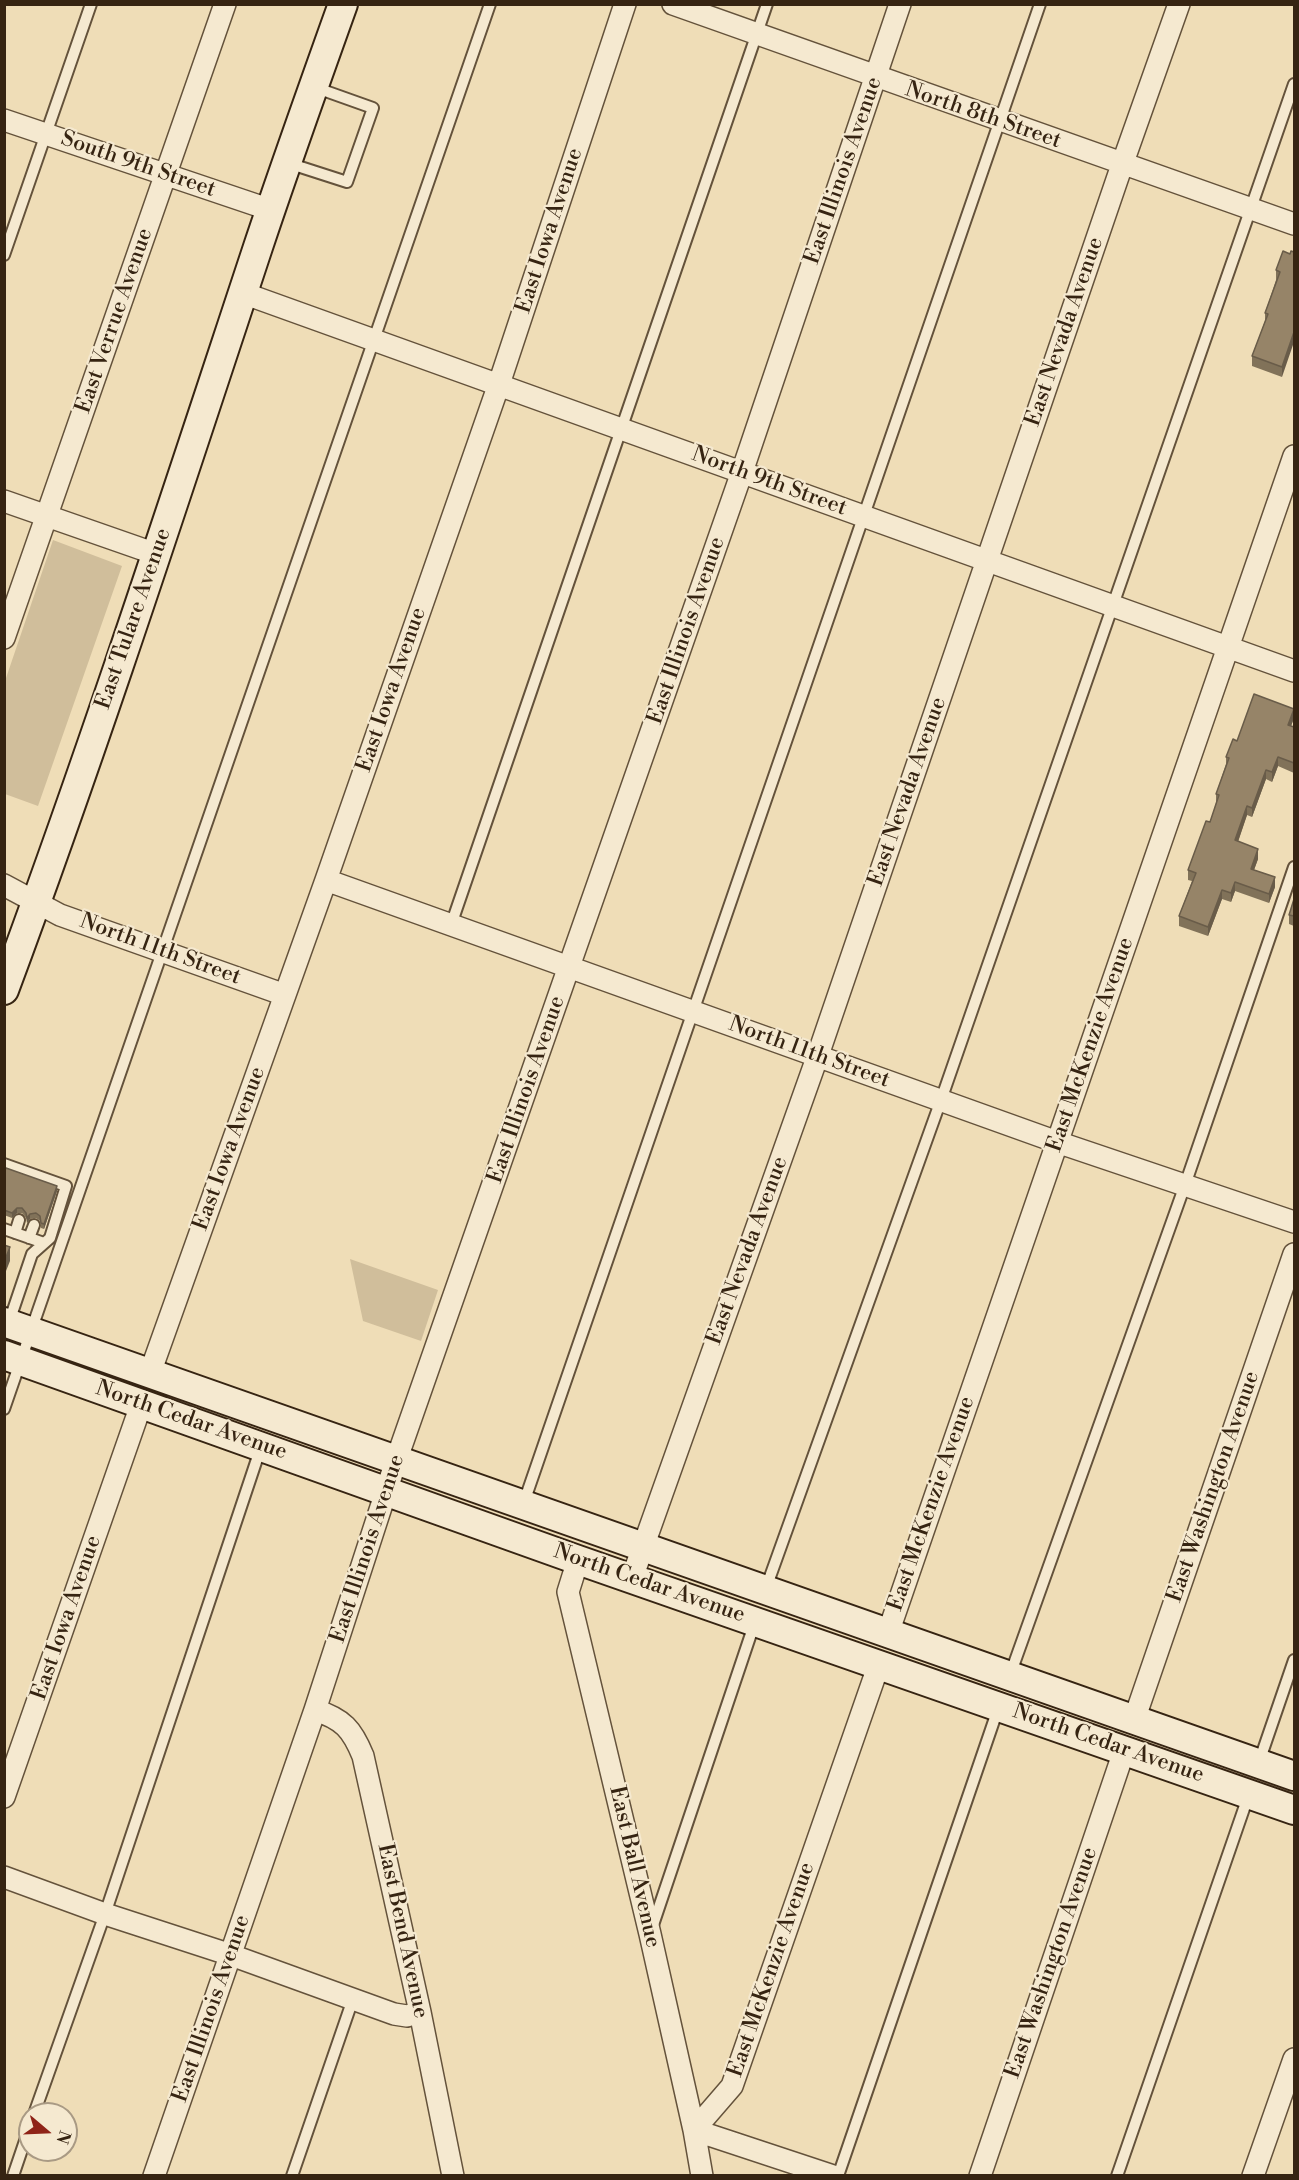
<!DOCTYPE html>
<html>
<head>
<meta charset="utf-8">
<style>
  body { margin:0 }
  #map { position:relative; width:1299px; height:2180px; overflow:hidden; background:#efddb7; font-family:"Libre Bodoni",serif }
  canvas { display:block }
  .frame { position:absolute; inset:0; border:6px solid #362412; pointer-events:none }
  .north { position:absolute; left:18px; top:2102px; width:60px; height:60px; box-sizing:border-box; background:#f5e9d0; border:2px solid #a99a84; border-radius:50%; rotate:109deg; font-size:16px; font-weight:700; line-height:24px; text-align:center; color:#362412 }
  .north::after { content:''; display:block; margin:auto; width:21px; height:27px; background:#8f2418; clip-path:polygon(50% 0,100% 100%,50% 72%,0 100%) }
</style>
</head>
<body>
<div id="map">
<canvas width="1299" height="2180"></canvas>
<div class="frame"></div>
<div class="north">N</div>
</div>
<script>
const ctx = document.querySelector('canvas').getContext('2d');
ctx.lineJoin = 'round';
function fill(path, color) {
  ctx.fillStyle = color;
  ctx.fill(path, 'evenodd');
}
function strokePath(path, color, width, dash) {
  ctx.strokeStyle = color;
  ctx.lineWidth = width;
  ctx.lineCap = dash ? 'butt' : 'round';
  ctx.setLineDash(dash || []);
  ctx.stroke(path);
}
function write(font, color, halo, rows, align = 'center') {
  ctx.font = font + ' "Libre Bodoni",serif';
  ctx.lineWidth = 4.5;
  ctx.setLineDash([]);
  ctx.textBaseline = 'middle';
  ctx.strokeStyle = halo;
  ctx.fillStyle = color;
  for (const [text, x, y, turn = 0] of rows) {
    ctx.save();
    ctx.translate(x, y);
    ctx.rotate((+turn || 0) * Math.PI / 180);
    ctx.textAlign = isNaN(turn) ? turn : align;
    if (halo) ctx.strokeText(text, 0, 0);
    ctx.fillText(text, 0, 0);
    ctx.restore();
  }
}
fill(new Path2D(`
  M53,540L122,566L38,806L5,794V681Z
  M350,1259L438,1290L421,1341L363,1321Z`), '#d0be9b');
const service = new Path2D(`
  M288,163L347,182L373,108L314,87
  M4,255L91,4
  M451,925L767,4
  M4,1164L66,1186L50,1238L32,1254L9,1322
  M4,1229L44,1243
  M15,1233L19,1220
  M29,1238L34,1225
  M4,1409L490,4
  M523,1505L1040,4
  M766,1588L941,1100L1294,84
  M1010,1675L1185,1185L1294,867
  M1259,1762L1294,1660
  M652,1928L755,1622
  M34,2114L105,1914L261,1447
  M13,2176L30,2126
  M292,2176L353,1999
  M838,2176L998,1709
  M1117,2176L1249,1794`);
const minor = new Path2D(`
  M673,4L1294,224
  M4,120L271,210
  M243,293L1294,671
  M4,501L156,554
  M4,638L225,4
  M326,880L1057,1142L1294,1222
  M4,885L60,915L285,995
  M150,1373L326,880L499,384L625,4
  M578,1560L568,1592L650,1934L694,2130L702,2176
  M632,1578L818,1055L1122,165L1179,4
  M888,1633L1294,456
  M315,1710C343,1719 352,1729 363,1756L420,2012L453,2176
  M1134,1720L1294,1254
  M4,1797L141,1405
  M4,1877L105,1914L231,1955L394,2014L407,2016L420,2012
  M154,2176L315,1710L396,1461L742,472L900,4
  M833,2176L694,2130L732,2086L879,1664
  M980,2176L1124,1751
  M1253,2176L1294,2059`);
const secondary = new Path2D(`
  M4,990C95,745 176,495 258,247C285,166 314,85 343,4
  M4,1322L1294,1776
  M4,1355L578,1560L1294,1810`);
strokePath(service, '#64523b', 14);
strokePath(minor, '#64523b', 24);
strokePath(secondary, '#362412', 32);
strokePath(service, '#f5e9d0', 10);
strokePath(minor, '#f5e9d0', 21);
strokePath(secondary, '#f5e9d0', 28);
fill(new Path2D(`
  M1283,251L1282,377L1252,366V356L1265,321V313L1276,280V270Z
  M1294,718L1291,726L1294,727V773L1278,766L1272,782L1266,779L1252,817L1247,815L1238,842L1258,859L1254,870L1275,887L1269,903L1235,891L1231,902L1222,899L1208,936L1179,926V916L1192,881L1188,880V870L1210,822L1216,803V794L1226,764V757L1237,741Z
  M1294,892V926L1289,924V915L1293,902V895Z
  M4,1173L57,1191L44,1229L41,1228L40,1221L36,1218L30,1219L27,1223L26,1218L22,1213H17L12,1218L4,1215Z`), '#817259');
fill(new Path2D(`
  M1294,332V342L1282,377V367Z
  M1294,709V718L1288,734V725Z
  M1278,757V766L1272,782V772Z
  M1266,770V779L1252,817V808Z
  M1247,806V815L1235,850V840Z
  M1258,849V859L1251,878V869Z
  M1275,877V887L1269,903V894Z
  M1235,882V891L1231,902V893Z
  M1222,890V899L1208,936V927Z
  M57,1186V1191L44,1229V1224Z
  M17,1208V1213L12,1218V1213Z
  M30,1214V1219L27,1223V1218Z
  M10,1247V1261L4,1276V1262Z`), '#695c49');
const building = new Path2D(`
  M1283,251L1290,254L1291,251L1294,252V332L1282,367L1252,356L1268,314L1265,313L1280,272L1276,270Z
  M1254,694L1294,709L1288,725L1294,727V763L1278,757L1272,772L1266,770L1252,808L1247,806L1235,840L1258,849L1251,869L1275,877L1269,894L1235,882L1231,893L1222,890L1208,927L1179,916L1196,873L1188,870L1206,821L1210,822L1219,795L1216,794L1229,758L1226,757L1233,739L1237,741Z
  M1294,899V916L1289,915Z
  M6,1168L57,1186L44,1224L41,1223L40,1216L36,1213L30,1214L27,1218L26,1213L22,1208H17L12,1213L4,1210V1173Z
  M4,1245L10,1247L4,1262Z`);
fill(building, '#968468');
strokePath(building, '#695c49', 1.5);
write('22px', '#362412', '#f5e9d0', [
  ["North 8th Street",983,116,19],
  ["South 9th Street",138,165,19],
  ["East Illinois Avenue",844,171,-71],
  ["East Iowa Avenue",550,231,-72],
  ["East Verrue Avenue",115,321,-71],
  ["East Nevada Avenue",1065,332,-71],
  ["North 9th Street",769,482,20],
  ["East Tulare Avenue",134,619,-71],
  ["East Illinois Avenue",687,631,-71],
  ["East Iowa Avenue",392,690,-71],
  ["East Nevada Avenue",908,792,-71],
  ["North 11th Street",160,950,20],
  ["East McKenzie Avenue",1091,1045,-71],
  ["North 11th Street",809,1053,20],
  ["East Illinois Avenue",527,1090,-71],
  ["East Iowa Avenue",230,1149,-70],
  ["East Nevada Avenue",748,1251,-70],
  ["North Cedar Avenue",191,1421,19],
  ["East Washington Avenue",1214,1487,-71],
  ["East McKenzie Avenue",932,1504,-71],
  ["East Illinois Avenue",368,1549,-72],
  ["North Cedar Avenue",649,1584,19],
  ["East Iowa Avenue",67,1618,-71],
  ["North Cedar Avenue",1108,1744,19],
  ["East Ball Avenue",634,1867,77],
  ["East Bend Avenue",402,1931,78],
  ["East Washington Avenue",1052,1963,-71],
  ["East McKenzie Avenue",772,1970,-71],
  ["East Illinois Avenue",212,2009,-71]
]);
</script>
</body>
</html>
